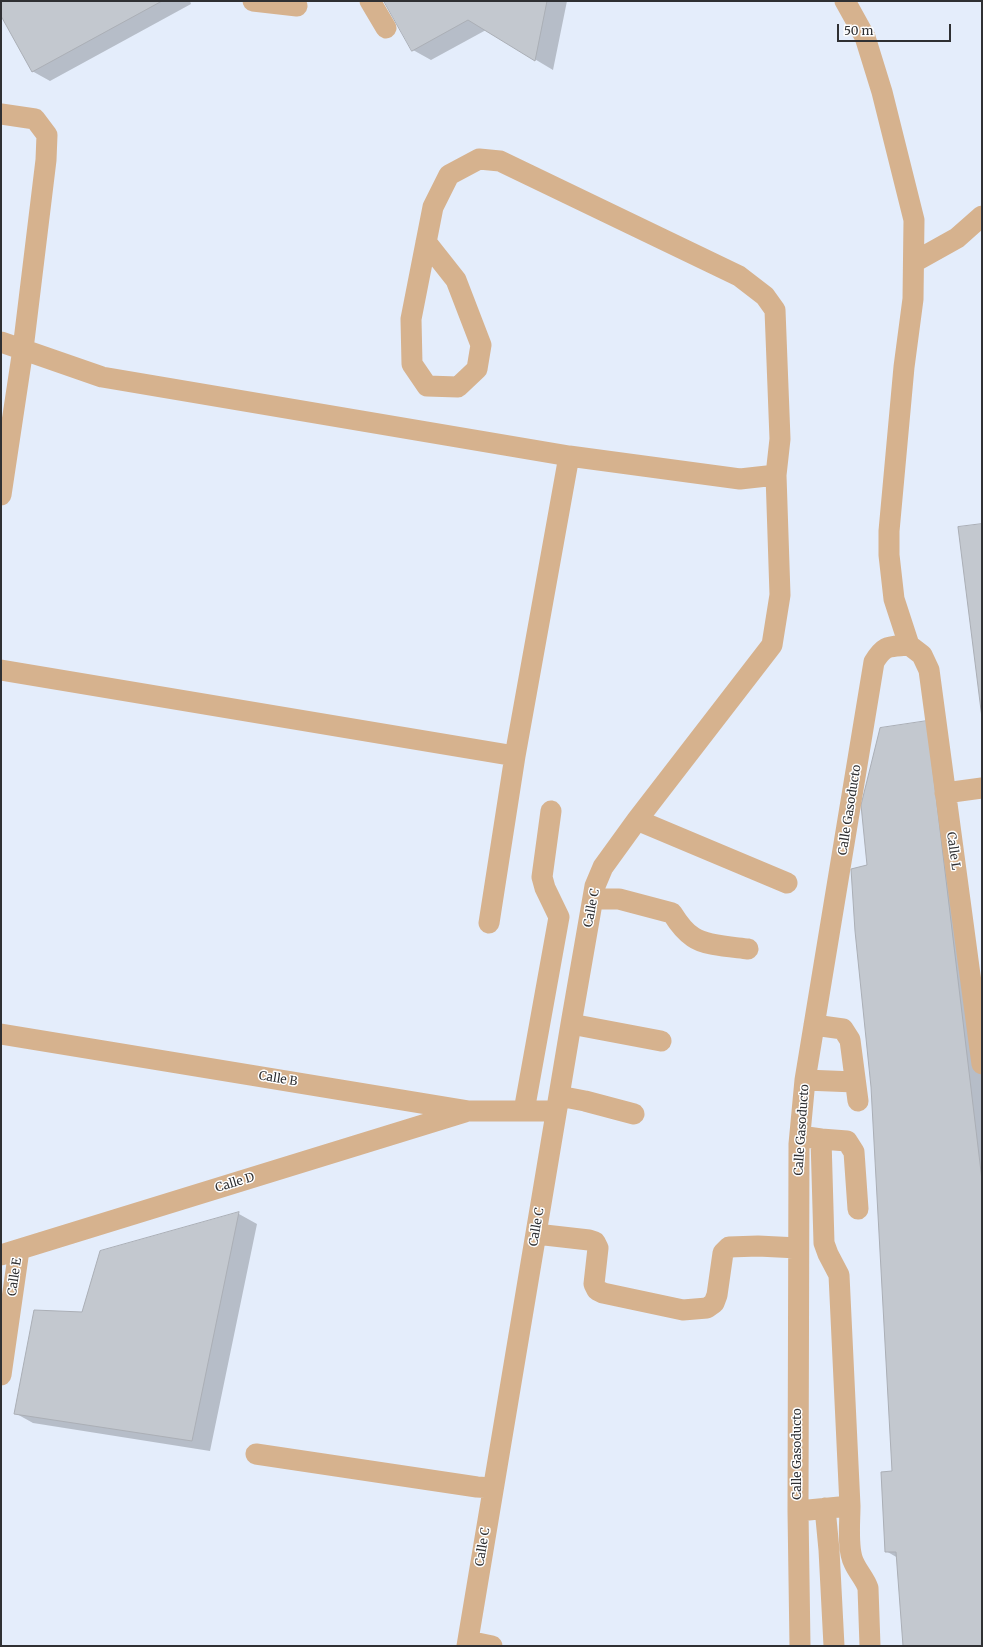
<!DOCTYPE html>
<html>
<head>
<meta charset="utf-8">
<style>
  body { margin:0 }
  #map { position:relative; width:983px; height:1647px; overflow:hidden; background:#f4f8fe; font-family:Merriweather,serif }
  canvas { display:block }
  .frame { position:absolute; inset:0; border:2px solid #2f3033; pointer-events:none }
  .scale { position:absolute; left:837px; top:24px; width:114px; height:18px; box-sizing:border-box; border:2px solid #2f3033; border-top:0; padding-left:5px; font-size:12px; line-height:14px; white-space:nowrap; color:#2f3033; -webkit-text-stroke:3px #fff; paint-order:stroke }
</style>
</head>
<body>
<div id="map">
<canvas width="983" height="1647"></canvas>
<div class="frame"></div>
<div class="scale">50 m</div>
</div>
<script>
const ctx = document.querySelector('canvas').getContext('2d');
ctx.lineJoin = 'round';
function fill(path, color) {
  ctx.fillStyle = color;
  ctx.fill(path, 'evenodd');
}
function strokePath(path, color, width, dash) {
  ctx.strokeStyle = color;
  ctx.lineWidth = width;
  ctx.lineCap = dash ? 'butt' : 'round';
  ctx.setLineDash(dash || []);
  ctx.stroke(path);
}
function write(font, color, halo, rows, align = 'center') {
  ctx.font = font + ' Merriweather,serif';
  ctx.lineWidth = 3;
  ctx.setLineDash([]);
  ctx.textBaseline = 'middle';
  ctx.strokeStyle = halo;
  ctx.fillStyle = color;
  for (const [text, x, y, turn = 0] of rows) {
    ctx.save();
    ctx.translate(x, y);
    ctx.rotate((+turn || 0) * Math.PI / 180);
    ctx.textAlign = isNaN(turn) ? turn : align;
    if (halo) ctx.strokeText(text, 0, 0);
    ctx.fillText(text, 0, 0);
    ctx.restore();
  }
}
fill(new Path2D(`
  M1,1H982V1646H1Z`), '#e4edfb');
fill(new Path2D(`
  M1,1H190L191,4L50,81L32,71L1,13Z
  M386,1H567L553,70L486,30L431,60L413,50Z
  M927,722L982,1039V1646H904L898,1558L886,1551L893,1472L872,1087L868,866Z
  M239,1214L257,1224L210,1451L33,1423L15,1413L82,1313L101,1252Z`), '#0003');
const building = new Path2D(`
  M1,1H162L32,72L1,16Z
  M384,1H547L535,61L468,20L412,51Z
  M982,524V718L958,527Z
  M927,721L982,1180V1646H903L896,1552H885L881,1472L892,1471L871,1087L855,931L851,869L867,865L861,805L880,728Z
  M239,1212L192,1441L14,1414L34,1310L82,1312L100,1251Z`);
fill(building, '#c3c8cf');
strokePath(building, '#abafb6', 1);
strokePath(new Path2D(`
  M253,1L297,6
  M370,1L386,28
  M845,1L865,37L882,92L914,220L913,299L904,367L889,531V555L894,599L909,645
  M1,114L35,119L47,135L46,160L23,349L1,495
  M914,262L957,238L982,216
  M1,342L102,377L569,456L740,479L776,475L780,439L775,310L765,296L739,276L500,161L479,159L449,175L433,207L411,319L412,364L427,386L458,387L477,369L481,345L456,280L426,242
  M909,645L922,655L929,670L982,1064
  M1,670L515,756
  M945,793L982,788
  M637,820L787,883
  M593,899H619L672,913C677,921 685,932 693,937C705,946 733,947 748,949
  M489,923L515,756L569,456
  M571,1024L661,1041
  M814,1025L843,1029L850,1040L858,1101
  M1,1034L469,1111H556
  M805,1080L855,1082
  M559,1096L585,1101L634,1114
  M524,1111L559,917L545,888L542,877L551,811
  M821,1139L847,1141L854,1152L858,1209
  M536,1234L589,1240L595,1242L598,1248L594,1284L597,1290L603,1293L683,1310L707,1308L714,1303L717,1295L723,1253L729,1247L758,1246L798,1248
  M1,1255L465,1112
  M1,1375L19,1250
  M256,1454L477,1487L493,1488
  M850,1506C850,1522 847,1550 854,1563C858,1572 865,1579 868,1588L870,1646
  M825,1508L829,1550L834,1646
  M798,1511L850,1506L839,1275L828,1254L824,1243L821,1139L800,1136
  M468,1641L492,1646
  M467,1646L571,1024L595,886L603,867L637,820L772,645L780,595L776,475
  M800,1646L798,1511L799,1144L805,1080L874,662C885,644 889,647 909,645`), '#d6b28e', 21);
write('12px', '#2f3033', '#fff', [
  ["Calle Gasoducto",850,810,-81],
  ["Calle L",953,851,82],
  ["Calle C",592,908,-79],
  ["Calle B",278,1079,9],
  ["Calle Gasoducto",802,1130,-86],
  ["Calle D",235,1183,-17],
  ["Calle C",537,1227,-80],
  ["Calle E",15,1277,-82],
  ["Calle Gasoducto",798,1454,-90],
  ["Calle C",483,1547,-81]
]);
</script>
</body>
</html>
